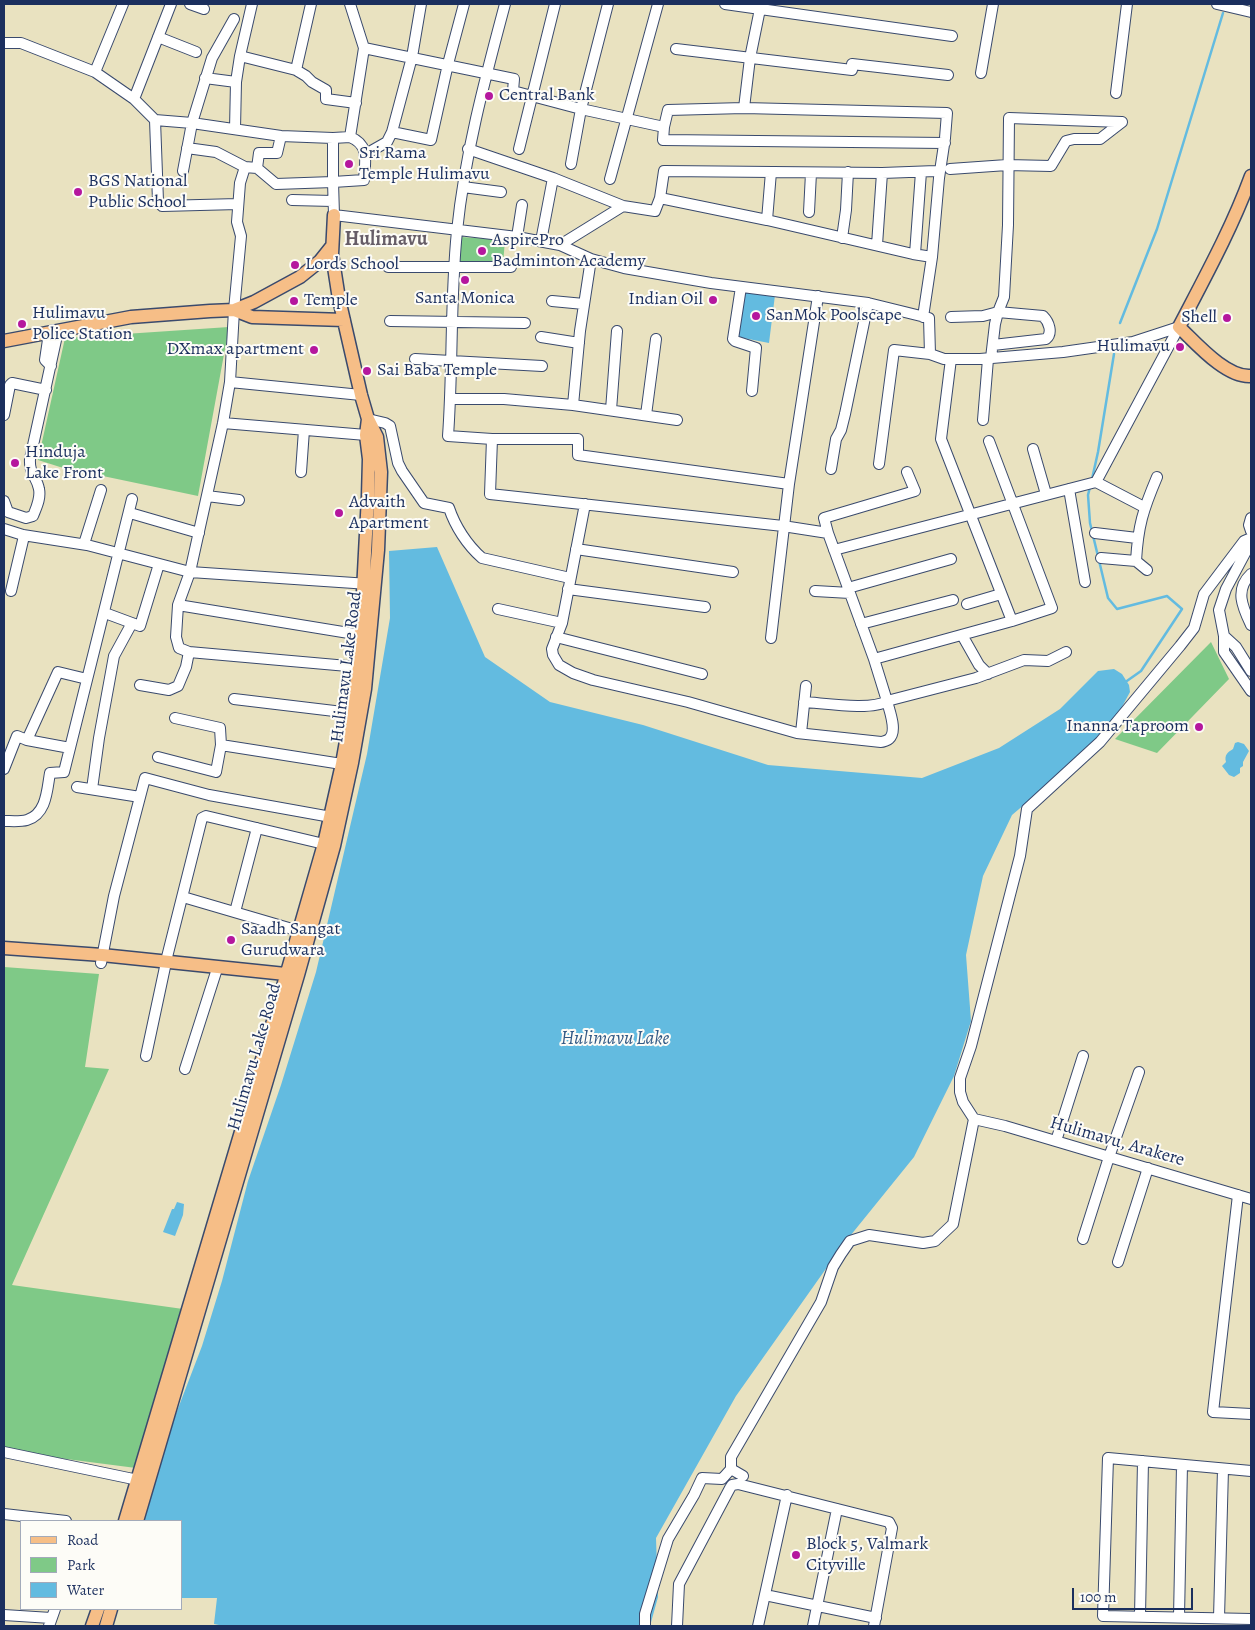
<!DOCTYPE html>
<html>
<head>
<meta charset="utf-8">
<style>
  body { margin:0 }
  #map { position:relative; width:1255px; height:1630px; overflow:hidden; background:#e9e2c0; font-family:Alegreya,serif }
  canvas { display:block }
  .frame { position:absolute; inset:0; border:5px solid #1b2f5e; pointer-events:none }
  .legend { position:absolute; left:20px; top:1520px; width:162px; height:90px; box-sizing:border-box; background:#fdfcf7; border:1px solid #a3aaba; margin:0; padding:6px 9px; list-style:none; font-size:15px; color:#1b2f5e }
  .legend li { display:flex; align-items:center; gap:10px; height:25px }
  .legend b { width:25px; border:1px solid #a3aaba }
  .scale { position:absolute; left:1072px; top:1588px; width:121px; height:22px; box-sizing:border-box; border:2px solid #1b2f5e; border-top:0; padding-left:6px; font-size:15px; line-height:18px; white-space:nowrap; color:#1b2f5e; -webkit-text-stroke:4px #fdfcf7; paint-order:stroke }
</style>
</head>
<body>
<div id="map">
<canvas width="1255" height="1630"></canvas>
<div class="frame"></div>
<ul class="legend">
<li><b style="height:6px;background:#f6be87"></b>Road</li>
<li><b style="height:14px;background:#7fc987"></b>Park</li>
<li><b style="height:14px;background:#63bbe0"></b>Water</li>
</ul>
<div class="scale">100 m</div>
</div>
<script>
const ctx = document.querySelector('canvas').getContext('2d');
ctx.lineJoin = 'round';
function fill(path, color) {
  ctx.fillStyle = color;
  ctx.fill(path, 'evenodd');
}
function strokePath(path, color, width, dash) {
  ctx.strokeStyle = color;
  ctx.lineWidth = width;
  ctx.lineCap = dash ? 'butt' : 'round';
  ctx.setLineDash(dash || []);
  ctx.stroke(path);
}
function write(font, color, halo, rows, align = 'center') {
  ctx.font = font + ' Alegreya,serif';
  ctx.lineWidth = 4;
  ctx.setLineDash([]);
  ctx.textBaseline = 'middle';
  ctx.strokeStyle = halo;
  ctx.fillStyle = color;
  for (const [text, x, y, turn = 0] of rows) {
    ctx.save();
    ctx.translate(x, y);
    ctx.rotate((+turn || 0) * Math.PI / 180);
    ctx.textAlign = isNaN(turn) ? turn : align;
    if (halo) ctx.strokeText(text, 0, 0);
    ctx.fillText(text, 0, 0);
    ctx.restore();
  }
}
fill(new Path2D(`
  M461,237L505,240L503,264L460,262Z
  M229,327L198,496L60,467L38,460L65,338Z
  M1211,642L1229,679L1157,753L1115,739Z
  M4,967L99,974L85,1067L109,1069L12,1285L183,1309L136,1468L4,1451Z`), '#7fc987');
fill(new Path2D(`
  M742,291L775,295L769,343L738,337Z
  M437,547L485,657L550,702L643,725L768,765L922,778L999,748L1060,709L1098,671L1114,669L1122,674L1129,685L1130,692L1116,718L1064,771L1012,815L983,876L966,955L971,1021L954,1076L914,1157L842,1246L736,1396L656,1538L658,1597L650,1626H224L214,1624L217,1598H181V1521H143L169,1432L202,1346L222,1281L248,1181L281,1085L316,972L367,754L390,618L389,551Z
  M1238,742L1244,744L1249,751L1243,762V766L1240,768V773L1234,777L1229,775L1222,766L1226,762C1224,755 1228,752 1233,749L1235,743Z
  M177,1202L184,1204L183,1215L175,1236L163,1232L172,1209H174Z`), '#63bbe0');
strokePath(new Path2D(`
  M1120,323L1157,229L1223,13
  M1092,479L1098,452L1114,354
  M1090,487L1088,495L1090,523L1108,598L1117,609L1167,596L1182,609L1141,671L1124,683`), '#63bbe0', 2.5);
const minor = new Path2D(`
  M190,4L204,9
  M350,4L364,48L350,137
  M505,4C485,79 465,153 457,231C450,299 453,368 448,436L492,439H578V455L789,484
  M725,4L952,36
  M1217,4L1251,12
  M158,37L196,52
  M4,43H21L95,72L134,99L155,120L158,201L162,206L238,204
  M364,48L514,79L513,91L581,109L664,127L668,110L744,108L947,113L945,138L939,178L932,257L923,317
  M676,49L852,70V64L948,75
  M240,56L296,70L311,4
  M296,70L306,76L312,82L326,90V99L356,103
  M95,72L123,4
  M981,73L993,4
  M205,78L236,82L240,56L252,4
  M1116,93L1127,4
  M134,99L171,4
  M744,108L750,58L761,4
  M155,120L192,123L212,58L234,19
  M664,127L663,140L945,143
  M235,129L236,82
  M392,132L431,140L448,64L464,4
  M350,137C370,145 365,161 364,180L333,182V138Z
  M187,148L216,152L245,167L257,168L276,184L333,182L334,215L517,237L560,245L591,259L624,268L711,283L868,303L929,318L930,354L944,359H980L1063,352L1133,342L1179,327
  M468,149L553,178L623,206L655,211L660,198L664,171L882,173L936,171
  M519,149L555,4
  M364,155L387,142L392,132L412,57L421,4
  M571,164L581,109L608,4
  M245,167L240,183L237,222L241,236L234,310L230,382L223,423L190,572L178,605L176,637L179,648L189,652L359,667
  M257,168L259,153H277L281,136
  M950,169L1007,165L1051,166L1066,141L1074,139H1100L1122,122
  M183,171L192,123L281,136L333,138
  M610,179L658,4
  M463,187L501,192
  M660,198L767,220L913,254L932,257
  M292,200L333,201
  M809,212L811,173
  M767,220L771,172
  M517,237L522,205
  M842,238L846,210L848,172
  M541,241L553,178
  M560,245L623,206
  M877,245L882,173
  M915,254L921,172
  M388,267H511
  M741,287L733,339L735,341L756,348L752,391
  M552,301L584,304
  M951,317L983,316L998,312L1004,297L1008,225L1009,118L1122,122
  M390,321L525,323
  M49,333L45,360L51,366
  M541,337L579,343
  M991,358L995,324L998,312L1043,316C1049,322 1053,333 1046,339L993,345
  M415,359L542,366
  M951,359L941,439L1012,621
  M230,382L361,395
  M450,399H504L573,405L677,420
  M573,405L580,331L591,259
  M611,410L617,331
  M4,415L10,385L12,383L46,390
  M646,415L656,339
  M368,419L385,423L390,426L398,463L402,471L424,503L449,508C455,526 467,545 482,558L570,578
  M983,420L988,359
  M223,423L366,435
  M492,439L490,494L783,526L828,533L874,659L1012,621L1052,608L989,441
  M1033,449L1046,494
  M879,464L894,350L930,354
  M831,469L836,439L841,430L845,414L868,303
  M301,472L304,430
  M1096,482L1179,327
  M1069,489L1085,582
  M207,496L239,500
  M4,501L8,512L26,518L33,516C36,508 41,499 39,489C37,477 29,474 30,459L58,331
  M585,504L562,623L552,649L553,655L559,665L573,673L593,680L688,702L797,733L881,742C883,742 888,740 889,739C898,731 889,710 887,701C872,711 823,703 804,702
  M130,513L199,533
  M1251,518L1249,525L1251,531
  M4,529L23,535L87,545L190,572L369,584
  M828,533L824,518L915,491L907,472
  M1095,533L1137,538
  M1251,542L1226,589L1219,610L1224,636V652L1251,691
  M84,544L101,490
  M576,549L733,572
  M834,550L1096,482L1144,507
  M1101,558L1136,561
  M1147,570L1136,561C1138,526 1143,510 1157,477
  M1251,574C1234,590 1243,608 1251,625
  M848,588L951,559
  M568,589L705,607
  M11,591L24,536
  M815,591L850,593
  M967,604L1001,594
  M178,605L361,635
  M498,609L562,623
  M105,613L140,626L159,564
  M861,624L953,600
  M962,635L979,665L988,674
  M1224,636L1236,647L1251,671
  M556,637L702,674
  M771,638L789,484L818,296
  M874,659L887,701L976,678L1024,660L1048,661L1066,652
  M140,685L169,690L178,686L186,667L189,652
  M234,699L351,713
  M175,718L220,728L221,745
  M801,733L806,686
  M27,740L70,748
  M158,757L216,772L221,745L348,765
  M4,769L17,736L27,740L58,672L87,679
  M77,787L140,797
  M92,789L99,738L114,656L132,623
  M4,821C11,821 20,822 27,820C47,814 47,789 50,773L64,772L132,499
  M183,897L299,931
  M235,912L257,828
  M166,961L202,818L206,816L324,844
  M101,963L114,896L145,778L209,795L331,817
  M146,1056L165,967
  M185,1069L216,972
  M974,1119L1005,1126L1251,1199
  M1056,1141L1083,1056
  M1238,1195L1213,1412L1251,1414
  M1083,1239L1109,1157L1139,1072
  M1118,1262L1148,1168
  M4,1452L138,1480
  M1251,1471L1108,1458L1103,1616L1251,1619
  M743,1476L731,1469V1457L821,1302L833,1267L841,1254L850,1241L869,1235L923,1243L935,1241L953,1224L974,1119L963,1102L960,1092V1078L971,1046L1020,856L1027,809L1100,742L1180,646L1194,628L1204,594L1244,541L1251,538
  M4,1514L66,1521
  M765,1595L876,1618
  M4,1615L51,1618
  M1140,1616L1143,1461
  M1179,1617L1182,1465
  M1219,1618L1223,1469
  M49,1626L55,1609
  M645,1626V1614L668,1539L694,1495L702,1478L722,1479L731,1469
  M677,1626L679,1584L730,1488L732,1485L738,1484L889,1522L892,1528L874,1626
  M758,1626L787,1495
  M813,1626L837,1509`);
const major = new Path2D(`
  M1251,176C1232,228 1205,277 1179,327C1196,343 1226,378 1251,376
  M234,310L252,317L344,320
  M4,341L131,317L210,311L234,310L254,302L300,277L320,261L332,246
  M4,948L102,955L295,975
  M125,1521L246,1115L324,844L342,764L359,667L368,496L369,459L366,435L368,419
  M137,1521L298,975L334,846L352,763L365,689L378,550L381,472L377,437L368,419L361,395L339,299L332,254L334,215
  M92,1626L98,1609
  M106,1626L111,1609`);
strokePath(minor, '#3a4a6d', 12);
strokePath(major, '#3a4a6d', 15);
strokePath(minor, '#fff', 10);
strokePath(major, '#f6be87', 12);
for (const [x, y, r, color] of [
  [489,96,5,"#b5179e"],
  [349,164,5,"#b5179e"],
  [78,192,5,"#b5179e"],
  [482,251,5,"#b5179e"],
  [295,265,5,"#b5179e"],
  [465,280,5,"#b5179e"],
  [713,300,5,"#b5179e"],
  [294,301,5,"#b5179e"],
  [756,316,5,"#b5179e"],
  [1227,318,5,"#b5179e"],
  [22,324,5,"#b5179e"],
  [1180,347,5,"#b5179e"],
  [314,350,5,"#b5179e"],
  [367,371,5,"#b5179e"],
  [15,463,5,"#b5179e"],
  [339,513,5,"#b5179e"],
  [1199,727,5,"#b5179e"],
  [231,940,5,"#b5179e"],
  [796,1555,5,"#b5179e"]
]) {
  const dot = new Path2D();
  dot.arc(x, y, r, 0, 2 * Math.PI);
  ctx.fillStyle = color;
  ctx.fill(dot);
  strokePath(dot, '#fdfcf7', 2);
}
write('18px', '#1b2f5e', '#fdfcf7', [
  ["Central Bank",499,96],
  ["Sri Rama",359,154],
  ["Temple Hulimavu",359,175],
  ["BGS National",88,182],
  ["Public School",88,203],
  ["AspirePro",492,241],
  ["Badminton Academy",492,262],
  ["Lords School",305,265],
  ["Santa Monica",465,299,"center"],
  ["Indian Oil",703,300,"right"],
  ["Temple",304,301],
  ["Hulimavu",32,314],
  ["Police Station",32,335],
  ["SanMok Poolscape",766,316],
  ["Shell",1217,318,"right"],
  ["Hulimavu",1170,347,"right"],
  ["DXmax apartment",304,350,"right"],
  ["Sai Baba Temple",377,371],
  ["Hinduja",25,453],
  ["Lake Front",25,474],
  ["Advaith",349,503],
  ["Apartment",349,524],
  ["Inanna Taproom",1189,727,"right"],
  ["Saadh Sangat",241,930],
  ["Gurudwara",241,951],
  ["Block 5, Valmark",806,1545],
  ["Cityville",806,1566]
], 'left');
write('18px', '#1b2f5e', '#fdfcf7', [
  ["Hulimavu Lake Road",347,667,-83],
  ["Hulimavu Lake Road",255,1057,-74],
  ["Hulimavu, Arakere",1117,1142,16]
]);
write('italic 19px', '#315985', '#fdfcf7', [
  ["Hulimavu Lake",615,1039]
]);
write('bold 20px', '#665d67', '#fdfcf7', [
  ["Hulimavu",386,240]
]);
</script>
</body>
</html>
